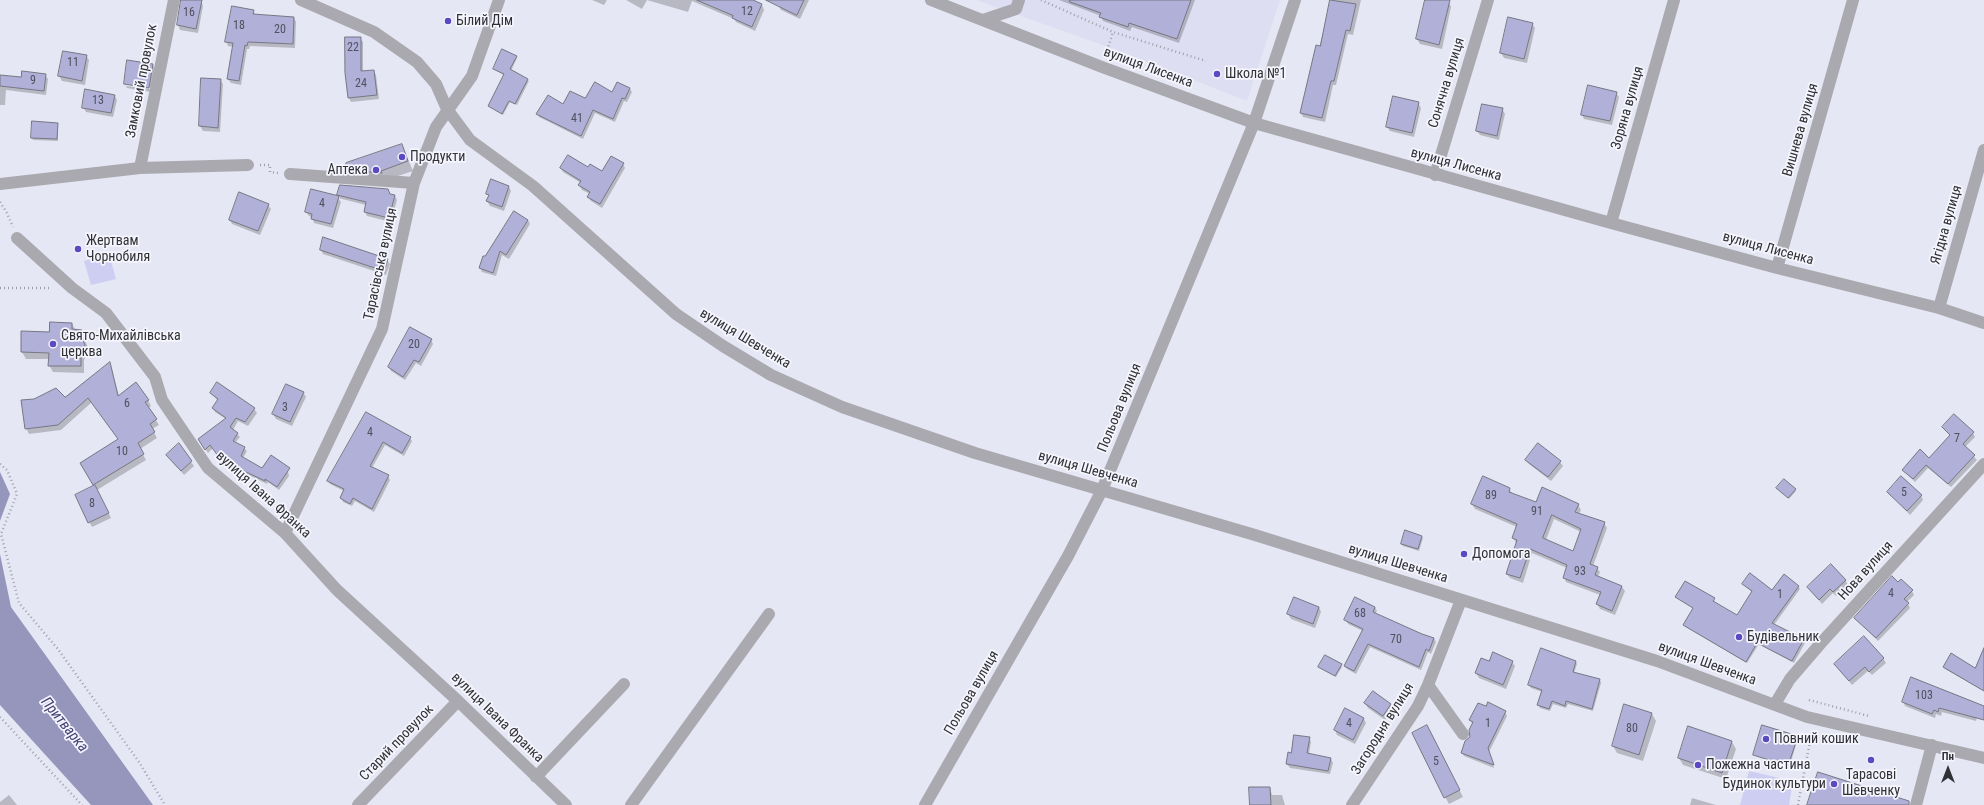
<!DOCTYPE html>
<html>
<head>
<meta charset="utf-8">
<style>
  body { margin:0 }
  #map { position:relative; width:1984px; height:805px; overflow:hidden; background:#e6e7f4; font-family:"Roboto Condensed",sans-serif }
  canvas { display:block }
  .north { position:absolute; left:1928px; top:749px; width:40px; height:40px; -webkit-text-stroke:3px #f4f5fd; paint-order:stroke; rotate:0deg; font-size:11px; font-weight:700; line-height:16px; text-align:center; color:#303035 }
  .north::after { content:''; display:block; margin:auto; width:14px; height:18px; background:#303035; clip-path:polygon(50% 0,100% 100%,50% 72%,0 100%) }
</style>
</head>
<body>
<div id="map">
<canvas width="1984" height="805"></canvas>
<div class="north">Пн</div>
</div>
<script>
const ctx = document.querySelector('canvas').getContext('2d');
ctx.lineJoin = 'round';
function fill(path, color) {
  ctx.fillStyle = color;
  ctx.fill(path, 'evenodd');
}
function strokePath(path, color, width, dash) {
  ctx.strokeStyle = color;
  ctx.lineWidth = width;
  ctx.lineCap = dash ? 'butt' : 'round';
  ctx.setLineDash(dash || []);
  ctx.stroke(path);
}
function write(font, color, halo, rows, align = 'center') {
  ctx.font = font + ' "Roboto Condensed",sans-serif';
  ctx.lineWidth = 3.5;
  ctx.setLineDash([]);
  ctx.textBaseline = 'middle';
  ctx.strokeStyle = halo;
  ctx.fillStyle = color;
  for (const [text, x, y, turn = 0] of rows) {
    ctx.save();
    ctx.translate(x, y);
    ctx.rotate((+turn || 0) * Math.PI / 180);
    ctx.textAlign = isNaN(turn) ? turn : align;
    if (halo) ctx.strokeText(text, 0, 0);
    ctx.fillText(text, 0, 0);
    ctx.restore();
  }
}
fill(new Path2D(`
  M976,0H1280L1247,101L1108,47Z`), '#dedef3');
fill(new Path2D(`
  M109,254L116,279L91,285L84,261Z
  M1749,771L1793,781L1789,805H1740Z`), '#cecef3');
fill(new Path2D(`
  M0,472L10,494L0,521Z
  M0,554L11,607L153,805H91L0,705Z`), '#9696bd');
fill(new Path2D(`
  M182,0L201,1L203,6L198,33L180,30L178,25Z
  M592,0H607L604,5Z
  M626,0H750L762,5L764,10L755,31L736,22L734,19L692,1L688,12L647,0L642,9Z
  M781,0H809L800,19L781,10L778,5Z
  M1059,0H1195L1179,43L1132,27L1130,31L1117,26L1103,21L1101,16Z
  M1332,0H1361L1353,35L1348,34L1336,85H1333L1325,122L1303,117L1301,113Z
  M1426,0L1449,2L1451,7L1442,49L1420,44L1417,39Z
  M253,11L256,15L294,18L296,22L295,48L250,46L249,49H247L241,85L231,83L228,79L234,47L228,46L226,41Z
  M1509,19L1532,24L1535,28L1527,63L1504,58L1501,53Z
  M360,38L363,42V72L373,71L376,75L379,99L351,102L349,98Z
  M86,56L89,60L85,85L62,81L59,76Z
  M516,56L517,58L511,71L529,81L517,105L510,102L503,115L489,106L505,76L494,69Z
  M153,65L155,70L152,87L126,83V86L151,89V92L127,88L125,84Z
  M45,75L48,79L46,95L6,90L5,105H0V76L22,78Z
  M202,79L220,80L223,84L220,132L203,131L200,126Z
  M630,89L632,92L627,102L624,101L615,122L595,113L583,139L539,117L537,114Z
  M1616,93L1619,97L1612,125L1584,119L1582,115Z
  M114,95L117,100L113,117L86,112L83,107Z
  M1418,103L1421,108L1414,137L1390,131L1387,127Z
  M1502,109L1505,114L1499,140L1480,135L1477,131Z
  M58,124V141L33,140L32,138Z
  M402,145L413,171L386,180H351L345,170L347,164Z
  M623,164L625,168L602,208L591,201L588,197L590,194L582,190L579,185L581,183L563,172L561,168L589,169L602,173Z
  M492,181L509,187L511,191L504,211L490,206L487,201L489,197L487,194Z
  M312,190L340,198L338,194L390,195L395,196L397,200L391,222L367,216L365,212L366,205L338,198L341,202L333,228L314,223L312,217L309,216L306,212Z
  M268,205L271,209L260,235L232,224L230,220Z
  M528,220L530,224L509,259L502,255L496,276L482,272L480,268Z
  M321,250L387,260L390,264L386,275L323,254Z
  M72,324L76,331H81L89,350L84,360V373L53,372L49,365L50,359H26L22,352L50,333Z
  M431,340L433,344L421,366L416,363L405,380L391,371L389,367Z
  M109,364L112,369L119,396L148,400L151,406L148,408L159,425L152,429L157,438L140,449L146,460L97,490L111,518L92,527L76,495L95,486L81,464L119,440L92,402L61,430L29,434L26,428Z
  M217,384L254,409L257,413L248,426L238,421L233,430L240,437L235,443L244,448L247,451L243,458L262,469L287,467L289,476L279,490L268,482L267,484L224,463L213,448L208,453L201,443L226,419L215,412L213,408L218,401L211,393Z
  M303,392L306,397L292,426L276,419L273,414Z
  M366,414L410,438L412,441L404,456L385,445L372,468L388,476L390,480L374,512L355,501L352,506L343,502L341,498L344,491L330,484L328,481Z
  M1943,428L1973,433L1975,437L1965,447L1977,460L1951,487L1928,468L1915,482L1903,470L1929,459L1951,436Z
  M170,459L191,462L194,466L184,475Z
  M1526,460L1560,462L1563,466L1551,481L1529,464Z
  M1509,489L1512,493L1536,504L1578,505L1581,510L1579,514L1604,523L1607,528L1593,566L1597,568L1600,572L1598,577L1622,587L1625,591L1615,615L1600,609L1597,604L1600,595L1566,582L1564,577L1567,568L1532,553L1523,583L1510,578L1507,574L1517,544L1513,538L1517,527L1475,509L1472,504ZM1554,519L1581,532L1574,552L1546,540Z
  M1779,490H1795L1796,491L1789,499Z
  M1888,492L1921,495L1923,500L1910,515Z
  M1422,537L1423,538L1419,551L1403,546L1402,544Z
  M1845,580L1848,585L1836,596L1833,593L1822,604L1808,587Z
  M1686,582L1714,599L1715,603L1737,616L1752,592L1743,584L1772,592L1798,586L1800,589L1774,625L1805,643L1794,663L1759,644L1747,663L1686,627L1684,625L1694,609L1677,597Z
  M1898,583L1912,591L1914,595L1907,602L1910,608L1878,641L1855,618Z
  M1319,607L1321,612L1315,628L1291,619L1288,614Z
  M1375,607L1377,611L1375,614L1421,635L1434,638L1436,642L1431,654L1428,652L1421,670L1370,647L1356,674L1347,669L1345,666L1363,631L1348,624L1346,620Z
  M1883,658L1886,663L1872,675L1868,671L1852,685L1835,664Z
  M1512,662L1515,666L1506,689L1479,678L1476,673L1489,663Z
  M1576,662L1577,664L1574,673L1600,680L1601,683L1593,711L1568,704L1566,708L1553,704L1550,711L1540,708L1538,705L1542,692L1531,688L1529,685Z
  M1341,665L1342,667L1336,677L1319,667Z
  M1944,667L1984,669L1982,690L1945,669Z
  M1903,701L1979,709L1976,721L1942,712L1941,716L1936,714L1935,718L1905,706Z
  M1365,703L1390,704L1393,709L1385,720L1368,708Z
  M1625,706L1652,714L1656,721L1643,761L1617,753L1613,746Z
  M1505,712L1507,716L1489,752L1494,768L1464,756L1462,753L1471,737L1473,725L1470,720Z
  M1364,719L1366,723L1355,744L1337,735L1335,730Z
  M1689,728L1732,742L1736,749L1726,779L1683,765L1679,758Z
  M1431,734L1463,797L1449,804L1445,797Z
  M1797,736L1798,738L1790,765L1754,755Z
  M1309,738L1311,742L1309,754L1331,759L1333,763L1330,774L1290,768L1287,764L1292,754Z
  M1270,788L1272,795H1282L1285,805H1251Z
  M9,795L17,805H0V802Z
  M1692,798L1716,805H1690Z`), '#0003');
const building = new Path2D(`
  M181,0H202L196,29L177,25Z
  M697,0H753L762,4L752,27L732,18L733,16Z
  M766,0H804L797,15Z
  M1070,0H1191L1177,39L1129,23L1128,27L1099,17L1101,13L1070,2Z
  M1330,0L1356,4L1350,31L1346,30L1334,81H1331L1322,118L1300,113L1316,45L1320,46Z
  M1425,0H1450L1439,45L1416,39Z
  M232,6L254,10L253,14L294,17L293,44L248,42L247,46L245,45L239,81L227,79L233,43L225,42Z
  M1508,17L1533,23L1524,59L1500,53Z
  M345,37H361V71L374,70L377,95L348,98L345,73Z
  M502,49L517,56L510,69L528,79L515,104L509,101L502,114L488,106L504,74L493,69Z
  M63,51L87,55L82,81L58,76Z
  M127,60L153,64L149,88L124,84Z
  M22,71L46,74L44,91L0,86V75L21,77Z
  M201,78L221,79L218,128L199,126Z
  M595,82L612,92L617,82L630,88L625,99L622,98L613,119L593,110L581,136L536,114L548,95L563,104L570,91L585,98Z
  M1588,85L1617,92L1610,121L1581,115Z
  M85,89L115,95L111,113L82,108Z
  M1393,96L1419,102L1412,133L1386,127Z
  M1482,104L1503,108L1497,136L1476,131Z
  M32,121L58,123L57,139L31,138Z
  M402,144L408,161L381,171L382,173L344,170L346,163Z
  M568,155L588,167L590,164L602,171L611,156L624,163L600,204L587,197L590,192L578,185L581,181L560,168Z
  M491,179L509,186L502,207L486,201L489,195L486,194Z
  M340,185L388,189L390,194L395,195L389,218L364,212L366,202L337,195Z
  M311,189L339,196L331,224L311,219L312,214L305,212Z
  M239,192L269,204L258,231L229,220Z
  M514,211L528,220L506,255L500,251L493,273L479,268L483,256H485Z
  M323,237L388,259L384,271L320,250Z
  M50,322L72,323V329L82,330L81,335L85,345L81,352V366H48L49,353L21,352V331L49,332Z
  M410,327L432,339L419,362L414,360L403,377L388,367Z
  M110,362L118,396L136,382L149,400L145,402L157,419L150,424L155,432L138,443L144,454L93,485L80,463L118,439L88,398L58,425L25,429L21,400L34,399L56,388L65,397Z
  M217,382L255,408L245,422L236,418L230,427L238,433L233,441L245,447L241,456L262,468L271,455L290,468L277,487L265,479V481L221,460L210,445L205,450L198,439L226,418L212,408L218,399L210,393Z
  M286,384L304,392L290,422L272,414Z
  M366,412L411,437L402,453L383,442L370,466L389,475L372,509L353,498L350,504L340,498L344,489L327,481Z
  M1954,414L1974,432L1963,444L1975,455L1948,484L1926,465L1913,479L1902,470L1920,449L1929,458L1950,435L1942,427Z
  M179,443L192,461L181,471L166,455Z
  M1538,443L1561,461L1548,477L1525,460Z
  M1483,476L1510,488L1509,492L1536,502L1542,487L1579,504L1575,512L1605,522L1590,564L1598,567L1595,575L1622,586L1612,611L1596,604L1601,592L1563,578L1567,565L1530,549L1520,578L1506,574L1517,540L1512,538L1517,524L1471,504ZM1552,515L1581,529L1573,551L1543,538Z
  M1901,476L1922,495L1907,511L1887,492Z
  M1784,479L1796,489L1788,498L1776,488Z
  M95,485L109,513L88,523L75,495Z
  M1405,530L1422,536L1418,549L1401,544Z
  M1831,564L1846,580L1833,592L1830,589L1819,600L1807,587Z
  M1750,573L1772,590L1784,574L1799,586L1772,623L1804,639L1792,661L1757,643L1746,662L1683,625L1693,608L1675,597L1685,581L1715,598L1713,601L1737,615L1752,591L1742,584Z
  M1892,576L1898,582L1901,579L1913,590L1904,599L1909,603L1876,638L1854,618Z
  M1294,597L1319,607L1313,624L1287,614Z
  M1355,597L1375,607L1373,612L1422,634L1434,638L1429,651L1426,649L1419,667L1368,644L1354,671L1344,666L1363,629L1344,620Z
  M1864,636L1884,658L1869,672L1865,667L1849,681L1834,664Z
  M1541,648L1576,661L1573,672L1600,679L1592,709L1566,701L1565,706L1552,701L1549,709L1537,705L1542,690L1528,685Z
  M1984,648V691L1943,667L1951,653L1975,668Z
  M1493,652L1513,661L1503,685L1475,673L1481,658L1489,661Z
  M1325,655L1342,664L1335,676L1318,667Z
  M1911,677L1984,706V720L1939,708L1938,712L1934,710L1932,714L1902,702Z
  M1373,691L1391,704L1383,716L1364,703Z
  M1488,702L1506,711L1488,748L1494,765L1461,753L1465,741L1470,737L1469,730L1473,722L1469,720L1478,703L1486,706Z
  M1624,704L1652,713L1639,755L1612,746Z
  M1345,708L1364,718L1353,740L1334,730Z
  M1427,725L1460,790L1444,798L1412,733Z
  M1762,725L1798,736L1788,766L1753,755Z
  M1688,726L1732,741L1722,773L1678,758Z
  M1294,735L1310,737L1307,753L1331,758L1328,771L1286,764L1288,752L1291,753Z
  M1818,772L1909,801V805H1807Z
  M1249,787H1270L1271,805H1250Z`);
fill(building, '#b0b0d8');
strokePath(building, '#777783', 1);
strokePath(new Path2D(`
  M1041,0L1113,32L1206,61
  M1106,54L1113,32
  M260,165H270V172L278,173
  M0,202L7,213L13,227
  M0,288H51
  M0,464L7,470L17,494L1,534L19,603L57,648L139,762L165,805
  M1809,700L1869,716
  M0,717L82,805
  M1798,805L1812,731`), '#9fa0aa', 2.5, [1, 3]);
strokePath(new Path2D(`
  M301,0L374,32L417,62L436,84L447,109L470,140L533,186L676,314L723,346L771,375L842,407L975,453L1255,535L1657,661L1807,717L1984,758
  M931,0L1102,67L1254,123L1611,223L1777,268L1939,308L1984,323
  M983,20L1016,9L1019,0
  M140,168L174,0
  M290,174L414,183
  M1435,175L1488,0
  M0,184L140,168L248,165
  M1611,223L1674,0
  M17,238L72,288L106,313L155,377L162,400L208,468L285,533L337,590L458,701L566,805
  M1777,268L1853,0
  M1939,308L1984,150
  M285,533L382,329L414,183L436,127L472,76L499,0
  M1428,685L1463,734
  M1775,704L1790,679L1821,643L1984,464
  M536,777L624,684
  M358,805L458,701
  M631,805L769,614
  M925,805L1068,556L1102,490L1254,123L1295,0
  M1352,805L1418,706L1428,685L1461,600
  M1916,805L1932,745`), '#a9a9af', 12);
for (const [x, y, r, color] of [
  [448,21,4,"#5c48c0"],
  [1217,74,4,"#5c48c0"],
  [402,157,4,"#5c48c0"],
  [376,170,4,"#5c48c0"],
  [78,249,4,"#5c48c0"],
  [53,344,4,"#5c48c0"],
  [1464,554,4,"#5c48c0"],
  [1739,637,4,"#5c48c0"],
  [1766,739,4,"#5c48c0"],
  [1871,760,4,"#5c48c0"],
  [1698,765,4,"#5c48c0"],
  [1834,784,4,"#5c48c0"]
]) {
  const dot = new Path2D();
  dot.arc(x, y, r, 0, 2 * Math.PI);
  ctx.fillStyle = color;
  ctx.fill(dot);
  strokePath(dot, '#f4f5fd', 1.5);
}
write('12px', '#50505e', null, [
  ["12",747,12],
  ["16",189,13],
  ["18",239,26],
  ["20",280,30],
  ["22",353,48],
  ["11",73,63],
  ["9",33,81],
  ["24",361,84],
  ["13",98,101],
  ["41",577,119],
  ["4",322,204],
  ["20",414,345],
  ["6",127,404],
  ["3",285,408],
  ["4",370,433],
  ["7",1957,439],
  ["10",122,452],
  ["5",1904,493],
  ["89",1491,496],
  ["8",92,504],
  ["91",1537,512],
  ["93",1580,572],
  ["4",1891,594],
  ["1",1780,595],
  ["68",1360,614],
  ["70",1396,640],
  ["103",1924,696],
  ["4",1349,724],
  ["1",1488,724],
  ["80",1632,729],
  ["5",1436,762]
]);
write('14px', '#303035', '#f4f5fd', [
  ["Білий Дім",456,21],
  ["Школа №1",1225,74],
  ["Продукти",410,157],
  ["Аптека",368,170,"right"],
  ["Жертвам",86,241],
  ["Чорнобиля",86,257],
  ["Свято-Михайлівська",61,336],
  ["церква",61,352],
  ["Допомога",1472,554],
  ["Будівельник",1747,637],
  ["Повний кошик",1774,739],
  ["Пожежна частина",1706,765],
  ["Тарасові",1871,775,"center"],
  ["Шевченку",1871,791,"center"],
  ["Будинок культури",1826,784,"right"]
], 'left');
write('14px', '#303035', '#f4f5fd', [
  ["вулиця Лисенка",1148,68,20],
  ["Замковий провулок",142,81,-79],
  ["Сонячна вулиця",1447,83,-73],
  ["Зоряна вулиця",1628,108,-74],
  ["Вишнева вулиця",1801,130,-74],
  ["вулиця Лисенка",1456,165,15],
  ["Ягідна вулиця",1947,225,-74],
  ["вулиця Лисенка",1768,249,15],
  ["Тарасівська вулиця",381,264,-78],
  ["вулиця Шевченка",745,339,31],
  ["Польова вулиця",1120,408,-68],
  ["вулиця Шевченка",1088,470,16],
  ["вулиця Івана Франка",263,495,42],
  ["вулиця Шевченка",1398,564,17],
  ["Нова вулиця",1866,571,-48],
  ["вулиця Шевченка",1707,664,20],
  ["Польова вулиця",972,693,-60],
  ["вулиця Івана Франка",497,718,44],
  ["Загородня вулиця",1383,729,-58],
  ["Старий провулок",397,743,-46]
]);
write('italic 15px', '#444175', '#f4f5fd', [
  ["Притварка",64,725,51]
]);
</script>
</body>
</html>
